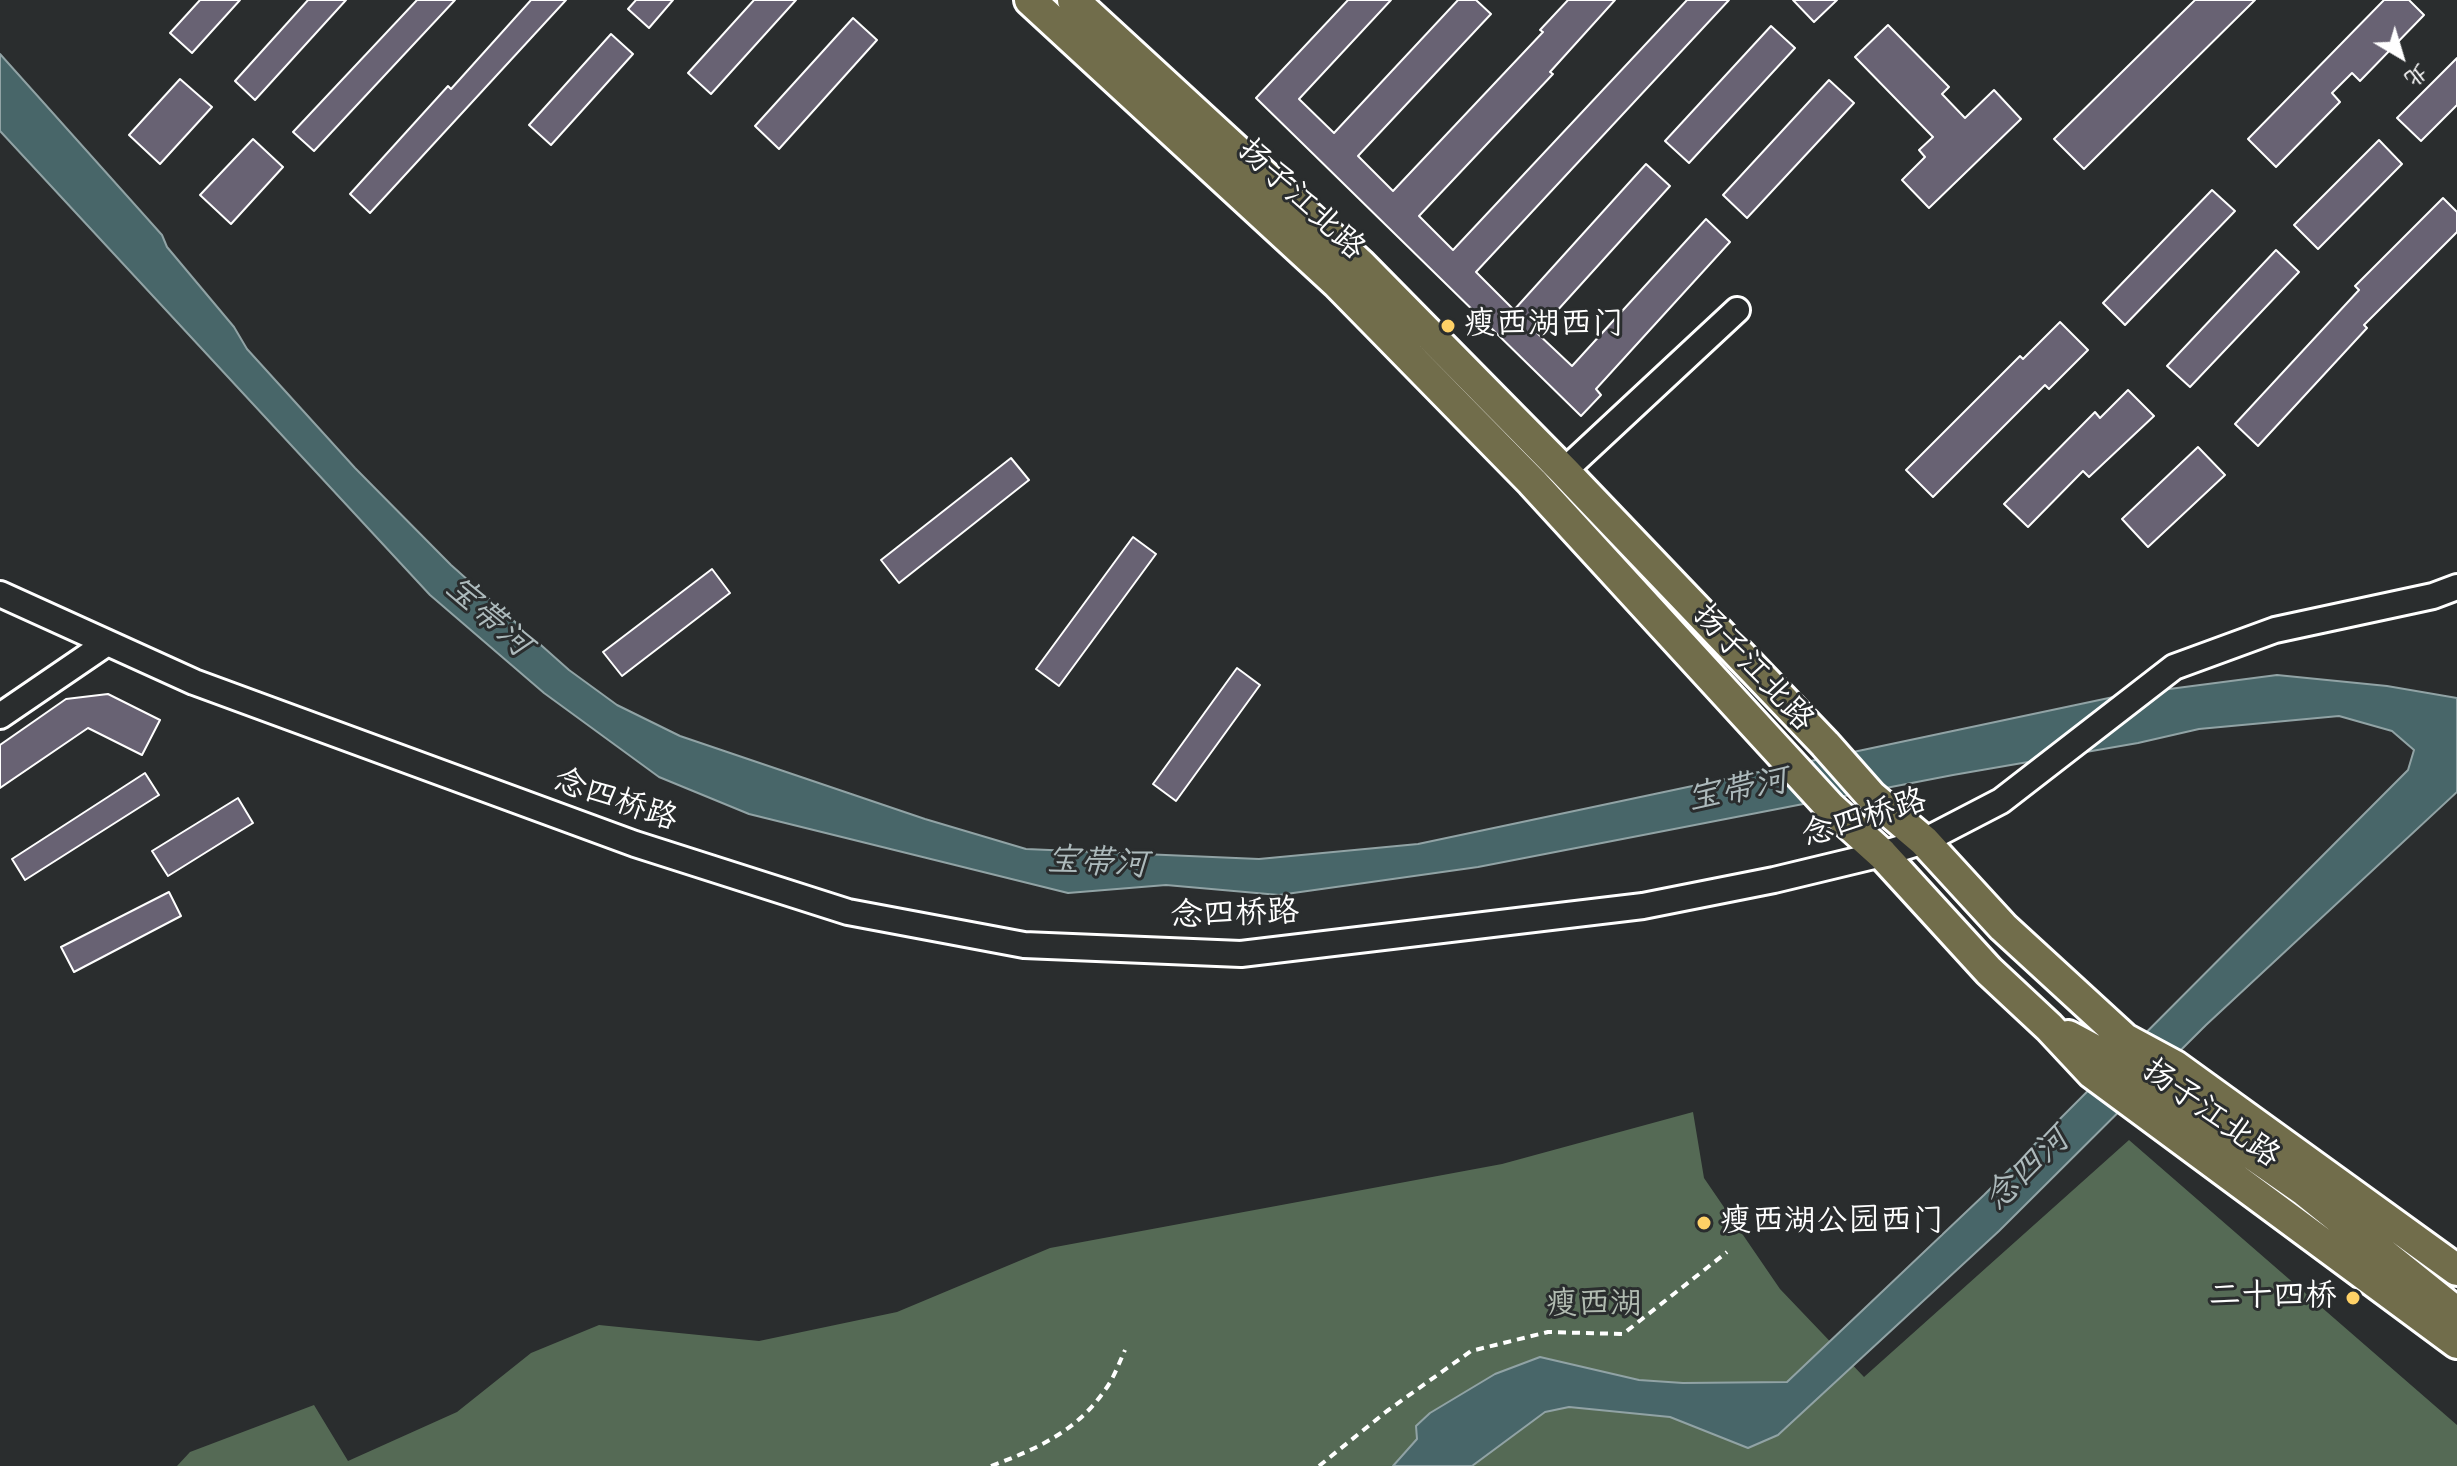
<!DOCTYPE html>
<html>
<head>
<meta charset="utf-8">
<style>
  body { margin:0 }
  #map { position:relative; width:2457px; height:1466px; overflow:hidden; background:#2a2d2e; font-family:Mynerve,"LXGW WenKai TC",sans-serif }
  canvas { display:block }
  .north { position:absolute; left:2361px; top:16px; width:80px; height:80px; -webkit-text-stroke:6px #2a2d2e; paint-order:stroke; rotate:142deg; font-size:22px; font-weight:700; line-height:32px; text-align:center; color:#fff }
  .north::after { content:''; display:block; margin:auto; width:28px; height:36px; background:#fff; clip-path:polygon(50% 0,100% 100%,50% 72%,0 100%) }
</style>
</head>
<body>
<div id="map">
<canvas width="2457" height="1466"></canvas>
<div class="north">北</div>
</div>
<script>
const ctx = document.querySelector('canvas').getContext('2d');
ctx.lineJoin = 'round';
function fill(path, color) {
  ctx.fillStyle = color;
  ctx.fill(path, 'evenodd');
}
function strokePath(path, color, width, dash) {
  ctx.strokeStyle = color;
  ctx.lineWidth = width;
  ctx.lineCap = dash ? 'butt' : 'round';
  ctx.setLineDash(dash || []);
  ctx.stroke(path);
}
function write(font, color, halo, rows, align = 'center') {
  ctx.font = font + ' Mynerve,"LXGW WenKai TC",sans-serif';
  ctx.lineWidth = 6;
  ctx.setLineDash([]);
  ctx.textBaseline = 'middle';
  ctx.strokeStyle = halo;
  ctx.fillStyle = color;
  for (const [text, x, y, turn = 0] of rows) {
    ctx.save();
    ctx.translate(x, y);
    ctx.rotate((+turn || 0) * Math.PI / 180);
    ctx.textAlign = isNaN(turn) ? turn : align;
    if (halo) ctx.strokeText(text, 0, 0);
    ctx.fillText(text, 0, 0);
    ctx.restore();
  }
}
fill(new Path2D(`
  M1693,1112L1704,1178L1780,1289L1864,1377L2129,1140L2457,1425V1466H177L190,1452L314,1405L348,1461L457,1412L531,1353L599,1325L759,1341L897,1312L1050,1248L1502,1164Z`), '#556a55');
const water = new Path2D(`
  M0,54L162,235L167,247L234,327L247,349L355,468L451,565L569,670L617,705L680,736L925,819L1026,849L1259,859L1418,844L2123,695L2277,675L2387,686L2457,698V792L2206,1025L1999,1231L1778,1435L1748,1448L1670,1417L1569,1407L1545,1412L1472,1466H1393L1417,1439L1416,1426L1430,1413L1495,1374L1540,1357L1639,1380L1683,1383L1787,1382L1984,1195L2408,770L2414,750L2392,731L2339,716L2199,729L2138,743L1953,775L1478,867L1279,895L1166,885L1068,893L749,814L659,777L544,693L430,595L0,131Z`);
fill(water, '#486669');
strokePath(water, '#91a3a5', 2);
const building = new Path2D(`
  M200,0H240L192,53L170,33Z
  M308,0H346L255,100L235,81Z
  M417,0H455L314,151L293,132Z
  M531,0H566L370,213L350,194L448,86L451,89Z
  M636,0H673L649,28L628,9Z
  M754,0H796L711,94L688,73Z
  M1348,0H1391L1299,99L1334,133L1458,0H1476L1491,14L1358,156L1393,191L1543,32L1540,30L1568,0H1615L1550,72L1553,74L1419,216L1453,250L1687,0H1729L1476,272L1514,310L1646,164L1670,186L1537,333L1572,366L1706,219L1730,242L1596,389L1601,395L1581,416L1256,98Z
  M1793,0H1837L1814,22Z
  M2195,0H2255L2084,169L2054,139Z
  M2384,0H2409L2424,15L2360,81L2352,73L2332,93L2340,102L2276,167L2248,139Z
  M853,18L877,40L779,149L755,126Z
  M1888,25L1949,87L1942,94L1965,118L1994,90L2021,119L1929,208L1902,180L1925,157L1919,150L1933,137L1855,57Z
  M1771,26L1795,48L1689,163L1665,141Z
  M611,34L633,54L551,145L529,125Z
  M2457,58V105L2421,141L2397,118Z
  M180,79L212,107L160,164L129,135Z
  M1829,80L1854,103L1747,218L1723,195Z
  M253,139L283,167L231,224L200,195Z
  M2379,140L2402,164L2318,249L2294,225Z
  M2212,190L2235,211L2125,325L2103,303Z
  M2443,198L2457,212V232L2364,325L2367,328L2258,446L2235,424L2359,290L2355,286Z
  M2276,250L2299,272L2190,387L2167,366Z
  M2060,322L2088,350L2049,389L2045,385L1933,497L1906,470L2020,356L2023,359Z
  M2128,390L2154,416L2089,477L2083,471L2028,527L2004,504L2095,412L2100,418Z
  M2198,447L2225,475L2148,547L2122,519Z
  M1011,458L1029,480L899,583L881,560Z
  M1133,537L1156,554L1059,686L1036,669Z
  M712,569L730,593L622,676L603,652Z
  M1237,668L1260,685L1176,801L1153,784Z
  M108,694L160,720L142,755L88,728L0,788V745L66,699Z
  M145,773L159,795L25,880L12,859Z
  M238,798L253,823L168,876L152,851Z
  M169,892L181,916L74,972L61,947Z`);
fill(building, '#686273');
strokePath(building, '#fff', 2);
const minor = new Path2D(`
  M1564,471L1737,310
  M0,594L194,682L635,844L848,912L1024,945L1241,954L1643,906L1774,880L1882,854L1924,841L2001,801L2174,667L2275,630L2433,596L2457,587
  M0,716L107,643`);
const major = new Path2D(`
  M1030,0L1337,283L1532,482L1830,807L1882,854L1989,971L2049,1027L2092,1073L2457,1343
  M1073,0L1360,264L1564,471L1825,744L1871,796L1924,841L2003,927L2125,1039L2175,1066L2457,1270
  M2068,1036L2109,1058L2157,1088L2305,1191L2457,1313`);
strokePath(minor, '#fff', 30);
strokePath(major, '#fff', 36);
strokePath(new Path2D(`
  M991,1466C1037,1449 1077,1431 1105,1390C1114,1378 1119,1363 1125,1350
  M1319,1466L1387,1411L1471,1351L1548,1332L1623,1334L1727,1252`), '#fff', 4, [8, 6]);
strokePath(minor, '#2a2d2e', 24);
strokePath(major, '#716d4b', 30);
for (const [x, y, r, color] of [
  [1448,326,8,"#ffd166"],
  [1704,1223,8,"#ffd166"],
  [2353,1298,8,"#ffd166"]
]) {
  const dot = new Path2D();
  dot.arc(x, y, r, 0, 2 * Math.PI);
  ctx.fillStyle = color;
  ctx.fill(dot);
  strokePath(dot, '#2a2d2e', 3);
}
write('32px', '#fff', '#2a2d2e', [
  ["扬子江北路",1300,201,43],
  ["扬子江北路",1752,669,47],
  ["念四桥路",615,802,19],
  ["念四桥路",1865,820,-17],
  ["念四桥路",1235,916,-2],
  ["扬子江北路",2210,1115,36]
]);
write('32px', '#fff', '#2a2d2e', [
  ["瘦西湖西门",1464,326],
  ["瘦西湖公园西门",1720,1223],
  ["二十四桥",2337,1298,"right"]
], 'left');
write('32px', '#b2bcb2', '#2a2d2e', [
  ["瘦西湖",1594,1306]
]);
write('italic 34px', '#adbabc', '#2a2d2e', [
  ["宝带河",487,618,42],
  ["宝带河",1738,792,-11],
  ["宝带河",1097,865,3],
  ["念四河",2029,1171,-44]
]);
</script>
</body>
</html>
